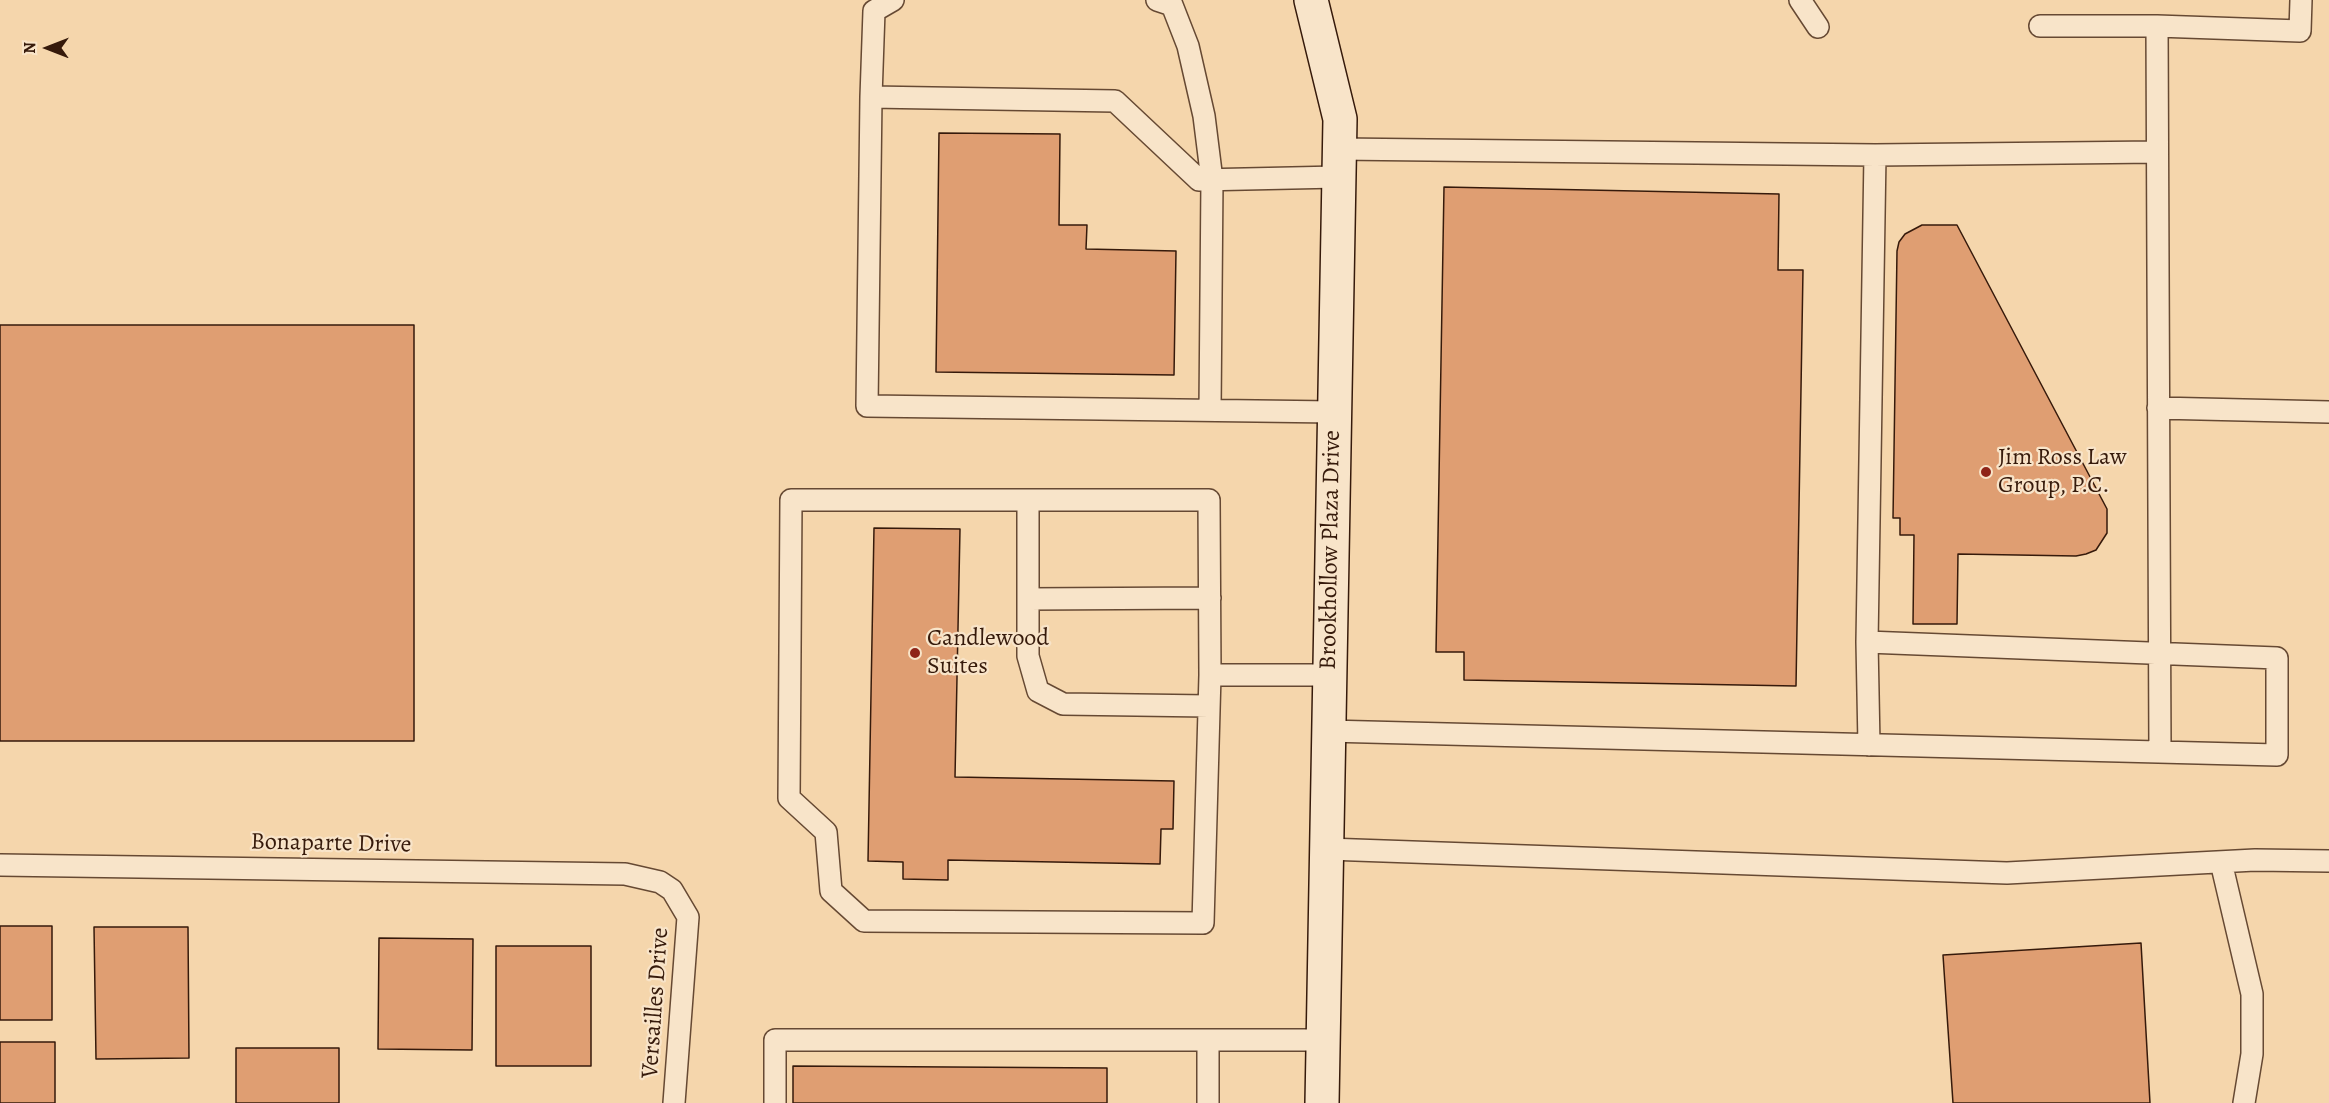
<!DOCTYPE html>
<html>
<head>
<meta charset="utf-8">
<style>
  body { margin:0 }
  #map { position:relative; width:2329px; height:1103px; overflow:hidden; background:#f5d6ac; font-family:Alegreya,serif }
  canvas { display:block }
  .north { position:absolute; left:18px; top:18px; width:60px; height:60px; -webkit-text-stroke:4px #f8e4c9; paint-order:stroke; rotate:270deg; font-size:16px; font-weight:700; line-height:24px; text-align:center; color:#361a0b }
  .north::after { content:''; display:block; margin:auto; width:21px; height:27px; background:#361a0b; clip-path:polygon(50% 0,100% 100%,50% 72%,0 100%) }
</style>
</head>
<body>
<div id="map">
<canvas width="2329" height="1103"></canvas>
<div class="north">N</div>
</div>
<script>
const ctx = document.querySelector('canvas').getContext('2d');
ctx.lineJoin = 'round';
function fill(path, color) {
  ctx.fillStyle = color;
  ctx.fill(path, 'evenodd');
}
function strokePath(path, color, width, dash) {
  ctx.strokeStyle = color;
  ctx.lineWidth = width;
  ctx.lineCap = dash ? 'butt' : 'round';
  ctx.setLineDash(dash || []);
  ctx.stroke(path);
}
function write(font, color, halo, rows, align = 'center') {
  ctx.font = font + ' Alegreya,serif';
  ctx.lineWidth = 4.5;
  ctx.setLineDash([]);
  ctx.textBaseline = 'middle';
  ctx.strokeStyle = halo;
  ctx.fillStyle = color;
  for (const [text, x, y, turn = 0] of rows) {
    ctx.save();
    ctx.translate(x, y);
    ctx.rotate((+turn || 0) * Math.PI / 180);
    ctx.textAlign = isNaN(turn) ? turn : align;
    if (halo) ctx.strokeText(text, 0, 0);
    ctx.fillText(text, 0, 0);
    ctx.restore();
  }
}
const building = new Path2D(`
  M939,133L1060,134L1059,225H1087L1086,249L1176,251L1174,375L936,372Z
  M1444,187L1779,194L1778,270H1803L1796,686L1464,680V652H1436Z
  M1922,225H1957L2107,509V533L2096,550L2086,554L2076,556L1958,554L1957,624H1913L1914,535H1900V518H1893L1897,251L1899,242L1905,234Z
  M0,325H414V741H0Z
  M874,528L960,529L955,777L1174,781L1173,829H1161L1160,864L948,860V880L903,879V862L868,861Z
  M0,926H52V1020H0Z
  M94,927H188L189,1058L96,1059Z
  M379,938L473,939L472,1050L378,1049Z
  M2141,943L2150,1103H1953L1943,955Z
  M496,946H591V1066H496Z
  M0,1042H55V1103H0Z
  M236,1048H339V1103H236Z
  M793,1066L1107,1068V1103H793Z`);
fill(building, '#df9e72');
strokePath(building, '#361a0b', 1.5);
const lane = new Path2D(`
  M1157,0L1172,5L1188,46L1204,116L1212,180L1210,410
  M1800,0L1818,27
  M2040,26H2157L2300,31L2301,0
  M2157,26L2160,752
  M871,97L874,11L893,0
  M1339,149L1875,155L2157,152
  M2158,408L2329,412
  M1334,412L867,406L871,97L1115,101L1199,180L1338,177
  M791,500H1209L1210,675L1203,923L864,921L831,891L826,832L789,798Z
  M1028,500V656L1038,691L1063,704L1209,706
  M1028,599L1210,598
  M1210,675H1329
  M1328,731L2277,755V658L1867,642
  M1869,745L1867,642L1875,155
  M1327,849L2007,873L2255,860L2329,861
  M2221,862L2252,994V1054L2244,1103
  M0,865L625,874L660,882L672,890L688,917L674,1103
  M775,1103V1040H1322
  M1208,1103V1040`);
const secondary = new Path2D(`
  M1311,0L1340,119L1322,1103`);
strokePath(lane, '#664933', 24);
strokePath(secondary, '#361a0b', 36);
strokePath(lane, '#f8e4c9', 21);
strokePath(secondary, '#f8e4c9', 33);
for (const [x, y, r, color] of [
  [1986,472,6,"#8f2418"],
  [915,653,6,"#8f2418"]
]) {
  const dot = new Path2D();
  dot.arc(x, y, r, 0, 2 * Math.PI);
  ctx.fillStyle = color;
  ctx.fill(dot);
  strokePath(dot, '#f8e4c9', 2);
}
write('24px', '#361a0b', '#f8e4c9', [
  ["Jim Ross Law",1998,458],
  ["Group, P.C.",1998,486],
  ["Candlewood",927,639],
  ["Suites",927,667]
], 'left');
write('24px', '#361a0b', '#f8e4c9', [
  ["Brookhollow Plaza Drive",1331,550,-89],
  ["Bonaparte Drive",331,844,1],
  ["Versailles Drive",656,1003,-86]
]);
</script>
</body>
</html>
